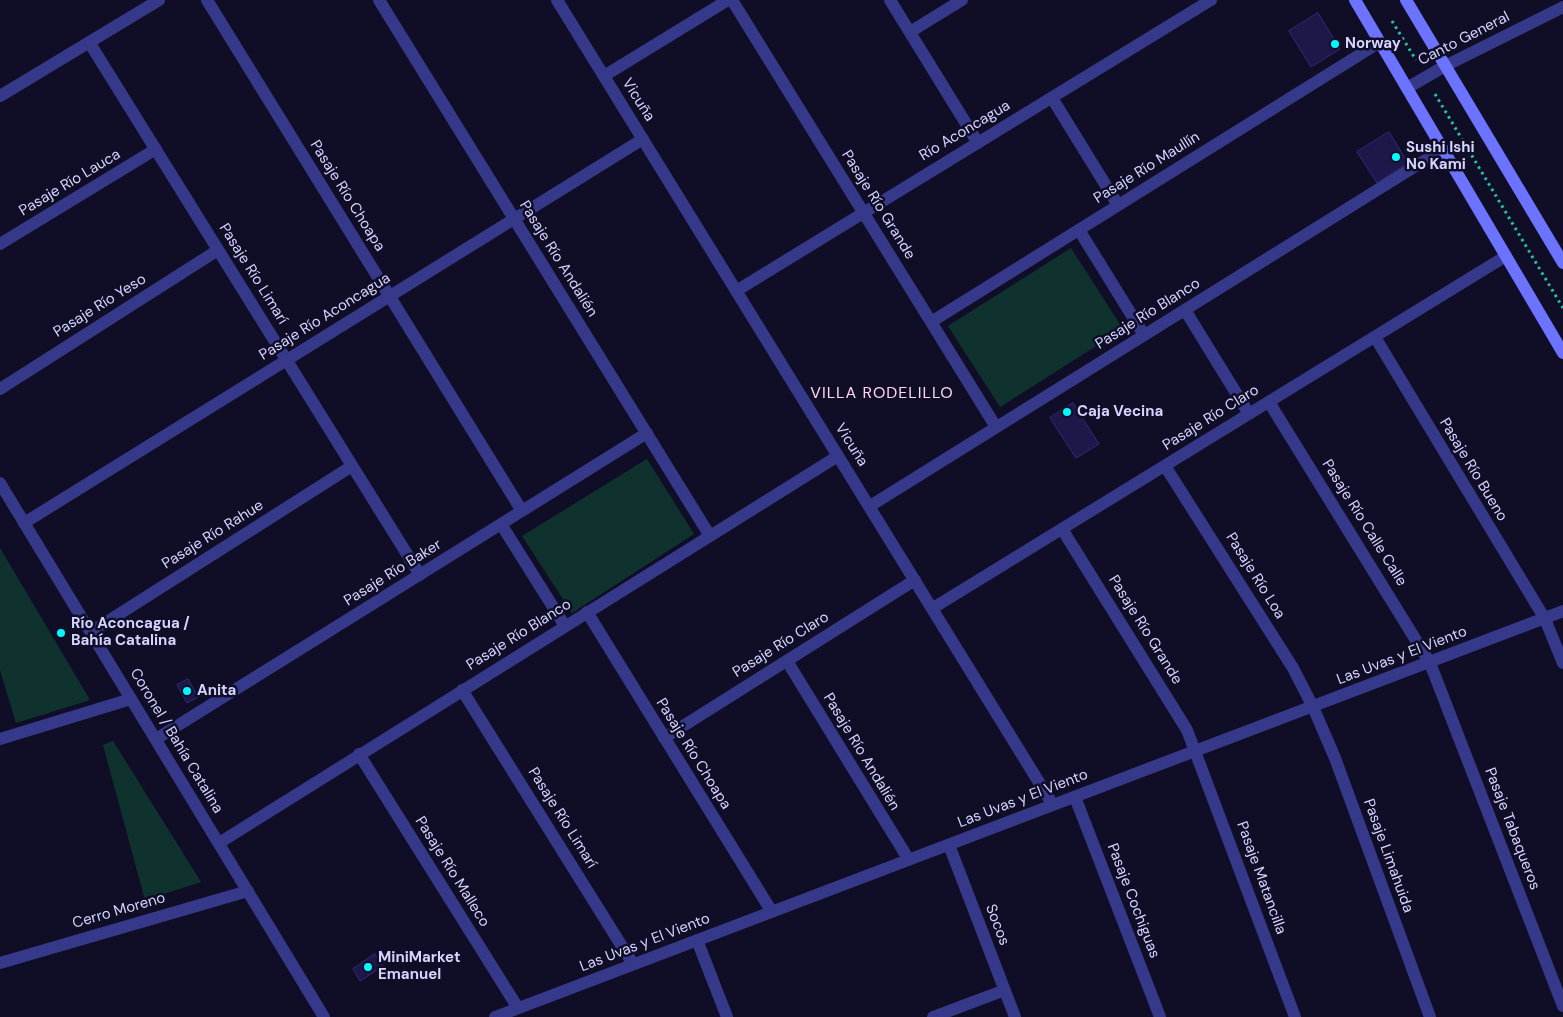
<!DOCTYPE html>
<meta charset="utf-8">
<style>
body{margin:0}
canvas{display:block;background:#100e27}
</style>
<canvas width="1563" height="1017"></canvas>
<script>
const ctx = document.querySelector('canvas').getContext('2d');
ctx.lineJoin = 'round';
function paint(path, color) { ctx.fillStyle = color; ctx.fill(path, 'evenodd'); }
function trace(path, color, width, dash) { ctx.strokeStyle = color; ctx.lineWidth = width; ctx.lineCap = dash ? 'butt' : 'round'; ctx.setLineDash(dash || []); ctx.stroke(path); }
function write(font, color, halo, rows, align = 'center') {
  ctx.font = font + ' "DM Sans",sans-serif'; ctx.lineWidth = 5; ctx.setLineDash([]); ctx.textBaseline = 'middle'; ctx.strokeStyle = halo; ctx.fillStyle = color; for (const [text, x, y, turn = 0] of rows) {
    ctx.save(); ctx.translate(x, y); ctx.rotate((+turn || 0) * Math.PI / 180); ctx.textAlign = isNaN(turn) ? turn : align; if (halo) ctx.strokeText(text, 0, 0); ctx.fillText(text, 0, 0); ctx.restore();
  }
}
paint(new Path2D(`
 M1071,248L1123,329L1000,407L948,326Z
 M647,459L694,534L572,613L522,536Z
 M0,548L90,700L16,723L0,670Z
 M113,741L201,882L145,900L103,745Z`), '#10322e');
const building = new Path2D(`
 M1318,13L1340,49L1311,67L1289,31Z
 M1389,132L1408,163L1377,183L1357,152Z
 M1073,403L1099,444L1076,458L1050,418Z
 M188,679L198,697L187,703L177,685Z
 M375,954L383,966L360,981L353,969Z`);
paint(building, '#1e184a');
trace(building, '#322977', 1);
trace(new Path2D(`
 M1392,21L1416,60
 M1435,94L1563,308`), '#27c0aa', 3, [2.5, 4]);
trace(new Path2D(`
 M207,0L522,511
 M379,0L710,536
 M557,0L1053,805
 M732,0L996,427
 M890,0L978,143
 M910,32L962,0
 M89,42L420,575
 M604,76L728,0
 M0,96L159,0
 M1052,98L1118,205
 M1079,230L1144,335
 M0,244L156,149
 M736,291L1211,0
 M1185,310L1249,414
 M931,322L1380,42
 M1375,337L1545,619L1563,663
 M0,389L218,250
 M1269,402L1430,663L1563,1006
 M1165,466L1293,668L1313,707L1335,758L1430,1017
 M870,506L1443,149
 M24,523L643,139
 M501,524L565,626
 M1062,529L1187,730L1295,1017
 M933,608L1506,256
 M587,612L772,912
 M91,632L352,466
 M787,661L909,860
 M462,690L633,964
 M664,738L915,580
 M0,739L131,699
 M156,739L647,433
 M359,754L518,1008
 M1075,797L1160,1017
 M219,843L838,456
 M949,845L1015,1017
 M697,940L727,1017
 M0,963L248,891
 M495,1017L1563,611
 M933,1017L1005,990`), '#363989', 12);
trace(new Path2D(`
 M1407,88L1445,66L1563,7
 M0,483L324,1017`), '#363989', 12);
trace(new Path2D(`
 M1355,0L1563,353
 M1406,0L1563,263`), '#6b73ff', 12);
for (const [x, y, r, color] of [
 [1335,44,5,"#00faff"],
 [1396,157,5,"#00faff"],
 [1067,412,5,"#00faff"],
 [61,633,5,"#00faff"],
 [187,691,5,"#00faff"],
 [368,967,5,"#00faff"]
]) { const dot = new Path2D(); dot.arc(x, y, r, 0, 2 * Math.PI); ctx.fillStyle = color; ctx.fill(dot); trace(dot, '#100e27', 2); }
write('15px', '#d5d4ff', '#100e27', [
 ["Canto General",1464,39,-27],
 ["Vicuña",638,100,58],
 ["Río Aconcagua",965,131,-31],
 ["Pasaje Río Maullín",1147,168,-32],
 ["Pasaje Río Lauca",70,183,-31],
 ["Pasaje Río Choapa",347,196,58],
 ["Pasaje Río Grande",878,205,58],
 ["Pasaje Río Andalién",558,259,58],
 ["Pasaje Río Limarí",253,274,58],
 ["Pasaje Río Yeso",100,306,-32],
 ["Pasaje Río Blanco",1148,314,-32],
 ["Pasaje Río Aconcagua",325,317,-32],
 ["Pasaje Río Claro",1211,418,-32],
 ["Vicuña",851,445,58],
 ["Pasaje Río Bueno",1473,470,59],
 ["Pasaje Río Calle Calle",1364,523,58],
 ["Pasaje Río Rahue",213,535,-32],
 ["Pasaje Río Baker",393,573,-32],
 ["Pasaje Río Loa",1255,576,58],
 ["Pasaje Río Grande",1145,630,58],
 ["Pasaje Río Blanco",519,635,-32],
 ["Pasaje Río Claro",781,645,-32],
 ["Las Uvas y El Viento",1402,656,-21],
 ["Coronel / Bahía Catalina",176,741,59],
 ["Pasaje Río Andalién",861,752,59],
 ["Pasaje Río Choapa",693,754,58],
 ["Las Uvas y El Viento",1023,799,-21],
 ["Pasaje Río Limarí",562,818,58],
 ["Pasaje Tabaqueros",1512,829,69],
 ["Pasaje Limahuida",1388,856,70],
 ["Pasaje Río Malleco",452,872,58],
 ["Pasaje Matancilla",1261,878,70],
 ["Pasaje Cochiguas",1133,901,69],
 ["Cerro Moreno",119,911,-16],
 ["Socos",997,925,69],
 ["Las Uvas y El Viento",645,943,-21]
]);
write('bold 15px', '#d5d4ff', '#100e27', [
 ["Norway",1345,44],
 ["Sushi Ishi",1406,148],
 ["No Kami",1406,165],
 ["Caja Vecina",1077,412],
 ["Río Aconcagua /",71,624],
 ["Bahía Catalina",71,641],
 ["Anita",197,691],
 ["MiniMarket",378,958],
 ["Emanuel",378,975]
], 'left');
ctx.letterSpacing = '1px';
write('16px', '#ffd6f3', '#100e27', [
 ["VILLA RODELILLO",882,394]
]);
ctx.letterSpacing = '0px';
</script>
